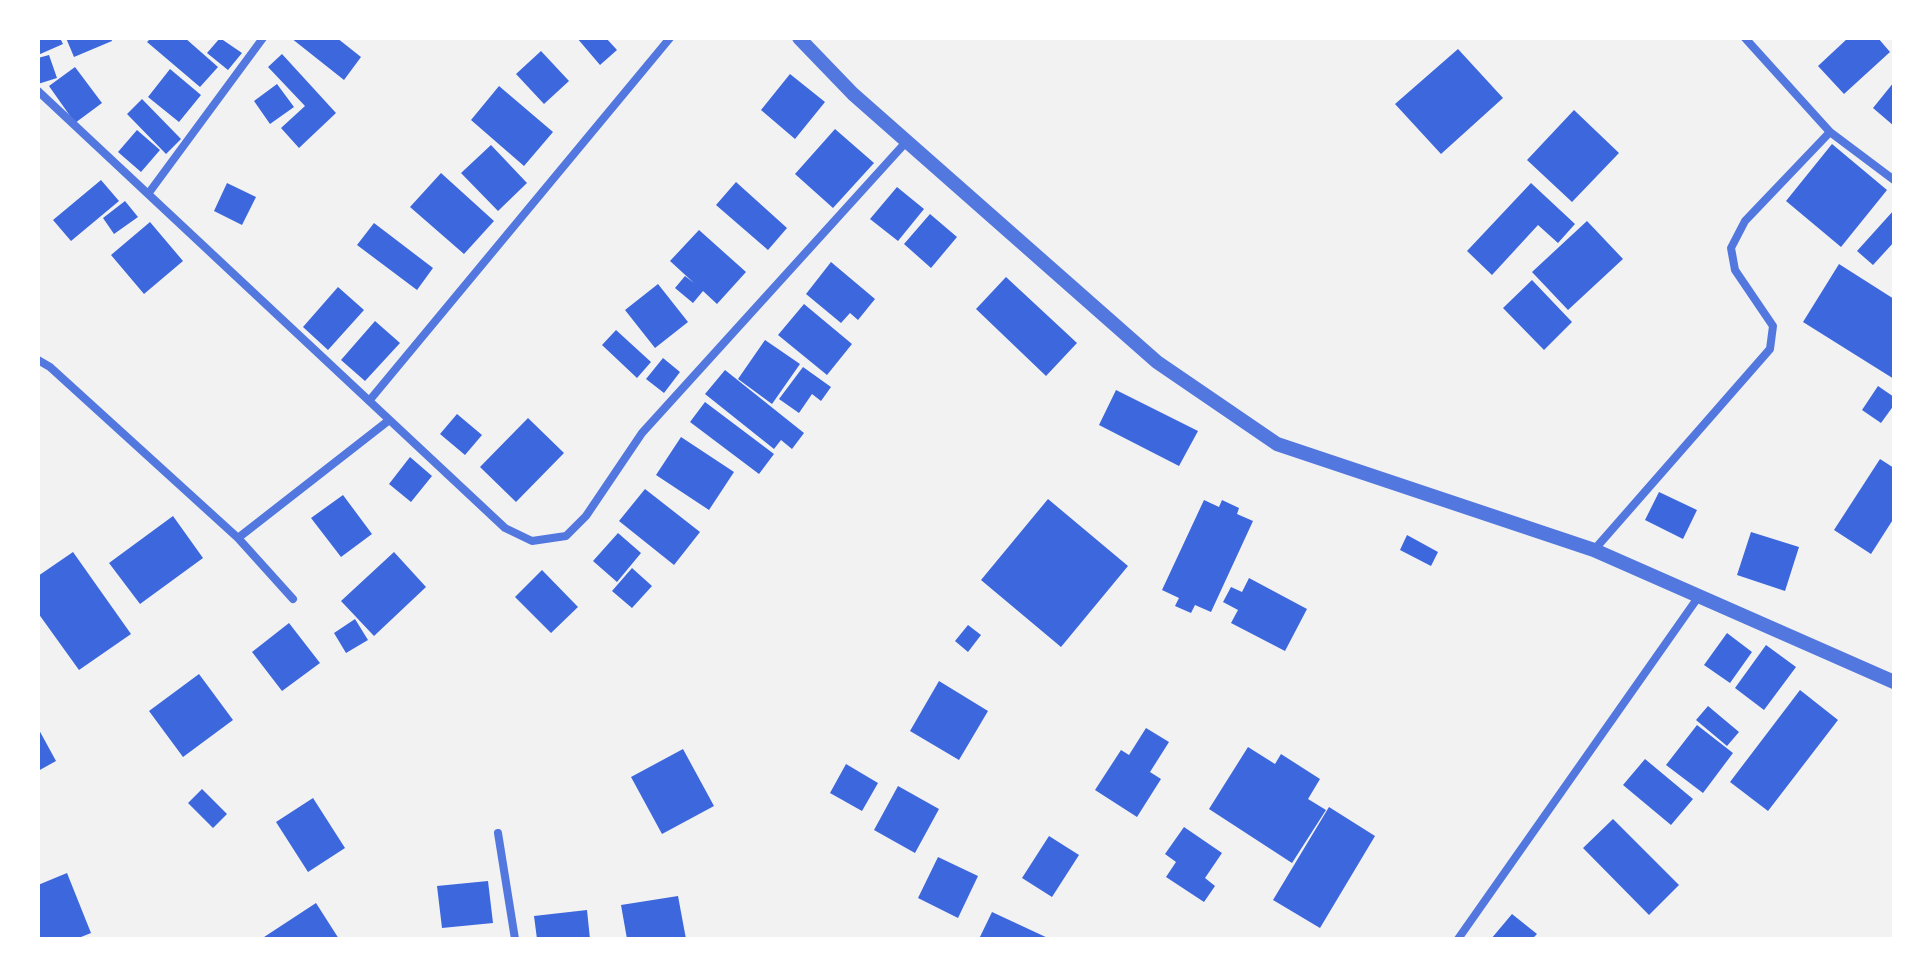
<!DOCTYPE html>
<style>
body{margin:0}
#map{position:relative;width:1932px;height:977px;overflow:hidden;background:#f2f2f2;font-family:Arial,sans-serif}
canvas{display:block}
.frame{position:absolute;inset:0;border:40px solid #fff;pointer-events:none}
</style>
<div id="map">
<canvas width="1932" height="977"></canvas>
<div class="frame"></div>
</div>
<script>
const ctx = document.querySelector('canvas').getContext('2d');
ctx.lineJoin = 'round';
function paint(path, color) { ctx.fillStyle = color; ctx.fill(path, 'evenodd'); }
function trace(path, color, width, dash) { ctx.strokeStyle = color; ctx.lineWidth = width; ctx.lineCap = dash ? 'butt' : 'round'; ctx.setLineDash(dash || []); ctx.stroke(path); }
paint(new Path2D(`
 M38,38H60L63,44L38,55Z
 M66,38H111L112,41L74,57Z
 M151,38H185L218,67L200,87L147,42Z
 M220,38L242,53L228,70L207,53Z
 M291,38H337L361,57L344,80Z
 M577,38H606L617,50L600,65Z
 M1848,38H1878L1890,52L1844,94L1818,66Z
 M1458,49L1503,98L1441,154L1395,104Z
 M541,51L569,81L544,104L516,74Z
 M282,54L336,113L299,148L281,128L305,106L268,67Z
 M49,55L57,78L38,84V58Z
 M75,67L102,103L75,123L49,86Z
 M170,69L201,95L179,122L148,97Z
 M790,74L825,102L795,139L761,110Z
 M1894,82V126L1873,108Z
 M277,84L294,107L270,124L254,101Z
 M499,86L553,132L524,166L471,120Z
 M142,99L181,139L166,154L127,114Z
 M1574,110L1619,153L1572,202L1527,160Z
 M835,129L874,163L833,208L795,174Z
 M137,130L160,150L141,172L118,152Z
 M1832,144L1887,190L1841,247L1786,201Z
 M491,145L527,183L498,211L461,173Z
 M441,173L494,221L464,254L410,207Z
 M101,180L119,201L71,241L53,220Z
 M736,182L787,228L768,250L716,205Z
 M227,183L256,197L242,225L214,211Z
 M1531,183L1575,224L1558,243L1538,225L1492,275L1467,251Z
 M897,187L924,209L898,241L870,219Z
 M125,201L138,217L114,234L103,218Z
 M1894,210V242L1873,265L1857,251Z
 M930,214L957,237L931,268L904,244Z
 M1587,221L1623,259L1568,310L1532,272Z
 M150,222L183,261L144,294L111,255Z
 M374,223L433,268L417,290L357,245Z
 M699,230L746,272L717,304L703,291L693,303L675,288L685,276L694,283L670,261Z
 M831,262L875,299L858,320L850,313L841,323L806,294Z
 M1839,264L1894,299V379L1803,322Z
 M1006,277L1077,343L1046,376L976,309Z
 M1532,280L1572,322L1544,350L1503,308Z
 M658,284L688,322L655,348L625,310Z
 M338,287L364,310L328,350L303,327Z
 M804,304L852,344L827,375L778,335Z
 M375,321L400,343L365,381L341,360Z
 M616,330L651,362L637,378L602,345Z
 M765,340L800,364L772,404L738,379Z
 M663,358L680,372L664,393L646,379Z
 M803,367L831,387L821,401L812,394L799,413L779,399Z
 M725,370L804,433L792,449L781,440L774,449L705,394Z
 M1878,386L1894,397V405L1881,423L1862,410Z
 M1116,390L1198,431L1179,466L1099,425Z
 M705,402L774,454L759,474L690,422Z
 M457,414L482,435L465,455L440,434Z
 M528,418L564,453L516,502L480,467Z
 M681,437L734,472L709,510L656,475Z
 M410,457L432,476L411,502L389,484Z
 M1880,459L1894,468V518L1871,554L1834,530Z
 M645,489L700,532L674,565L619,521Z
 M1659,492L1697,510L1683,539L1645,520Z
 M343,495L372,534L341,557L311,518Z
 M1048,499L1128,566L1061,647L981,580Z
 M1204,500L1219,507L1222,500L1239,508L1237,514L1253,521L1211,612L1195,605L1191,613L1175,606L1179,598L1162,590Z
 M173,516L203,558L140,604L109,563Z
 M1751,532L1799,547L1785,591L1737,575Z
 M618,533L641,553L617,582L593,561Z
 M1407,535L1438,552L1431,566L1400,550Z
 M73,552L131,634L79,670L38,613V576Z
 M394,552L426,587L374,636L341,601Z
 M632,568L652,586L632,608L612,591Z
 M542,570L578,607L551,633L515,597Z
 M1249,578L1307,609L1285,651L1231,623L1238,610L1223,602L1231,587L1242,592Z
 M355,619L368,640L346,653L334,633Z
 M289,623L320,663L282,691L252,652Z
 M968,625L981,635L968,652L955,641Z
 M1727,633L1752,652L1730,683L1704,665Z
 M1766,645L1796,667L1764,710L1735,688Z
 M199,674L233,720L183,757L149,711Z
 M939,681L988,711L959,760L910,731Z
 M1800,690L1838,720L1768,811L1730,782Z
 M1708,706L1739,732L1727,746L1696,720Z
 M1697,725L1733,753L1703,793L1666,765Z
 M38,728L56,761L38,771Z
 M1146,728L1169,742L1150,772L1161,779L1137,817L1095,790L1121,750L1129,755Z
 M1248,747L1275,764L1281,754L1320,779L1308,799L1326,810L1292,863L1209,809Z
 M683,749L714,806L662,834L631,777Z
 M1645,759L1693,799L1671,825L1623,785Z
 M846,764L878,783L862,811L830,793Z
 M898,786L939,809L915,853L874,830Z
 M202,789L227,814L213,828L188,803Z
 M313,798L345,848L308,872L276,822Z
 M1329,807L1375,836L1320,928L1273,900Z
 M1613,819L1679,885L1649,915L1583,848Z
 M1184,827L1222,853L1205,878L1215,886L1204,902L1166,877L1176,862L1165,854Z
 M1049,836L1079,855L1052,897L1022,878Z
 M938,857L978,876L958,918L918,898Z
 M67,873L91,933L76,939H38V885Z
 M488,881L493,923L442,928L437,886Z
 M678,896L686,939H627L621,905Z
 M316,903L339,939H261Z
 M587,910L590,939H537L534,916Z
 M992,912L1050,939H979Z
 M1512,914L1537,934L1532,939H1491Z`), '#3d67dc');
trace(new Path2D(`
 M1745,38L1830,132L1894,180
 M38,91L505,528L532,541L566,536L586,516L642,433L907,141
 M148,194L263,38
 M38,360L50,367L238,538L293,599
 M369,401L670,38
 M238,538L388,421
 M1594,550L1770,349L1773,326L1735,270L1731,248L1745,221L1830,132
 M498,833L515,939
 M1458,939L1699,596`), '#5277de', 8);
trace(new Path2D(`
 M799,38L853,94L1157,362L1277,444L1594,550L1894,682`), '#5277de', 14);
</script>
